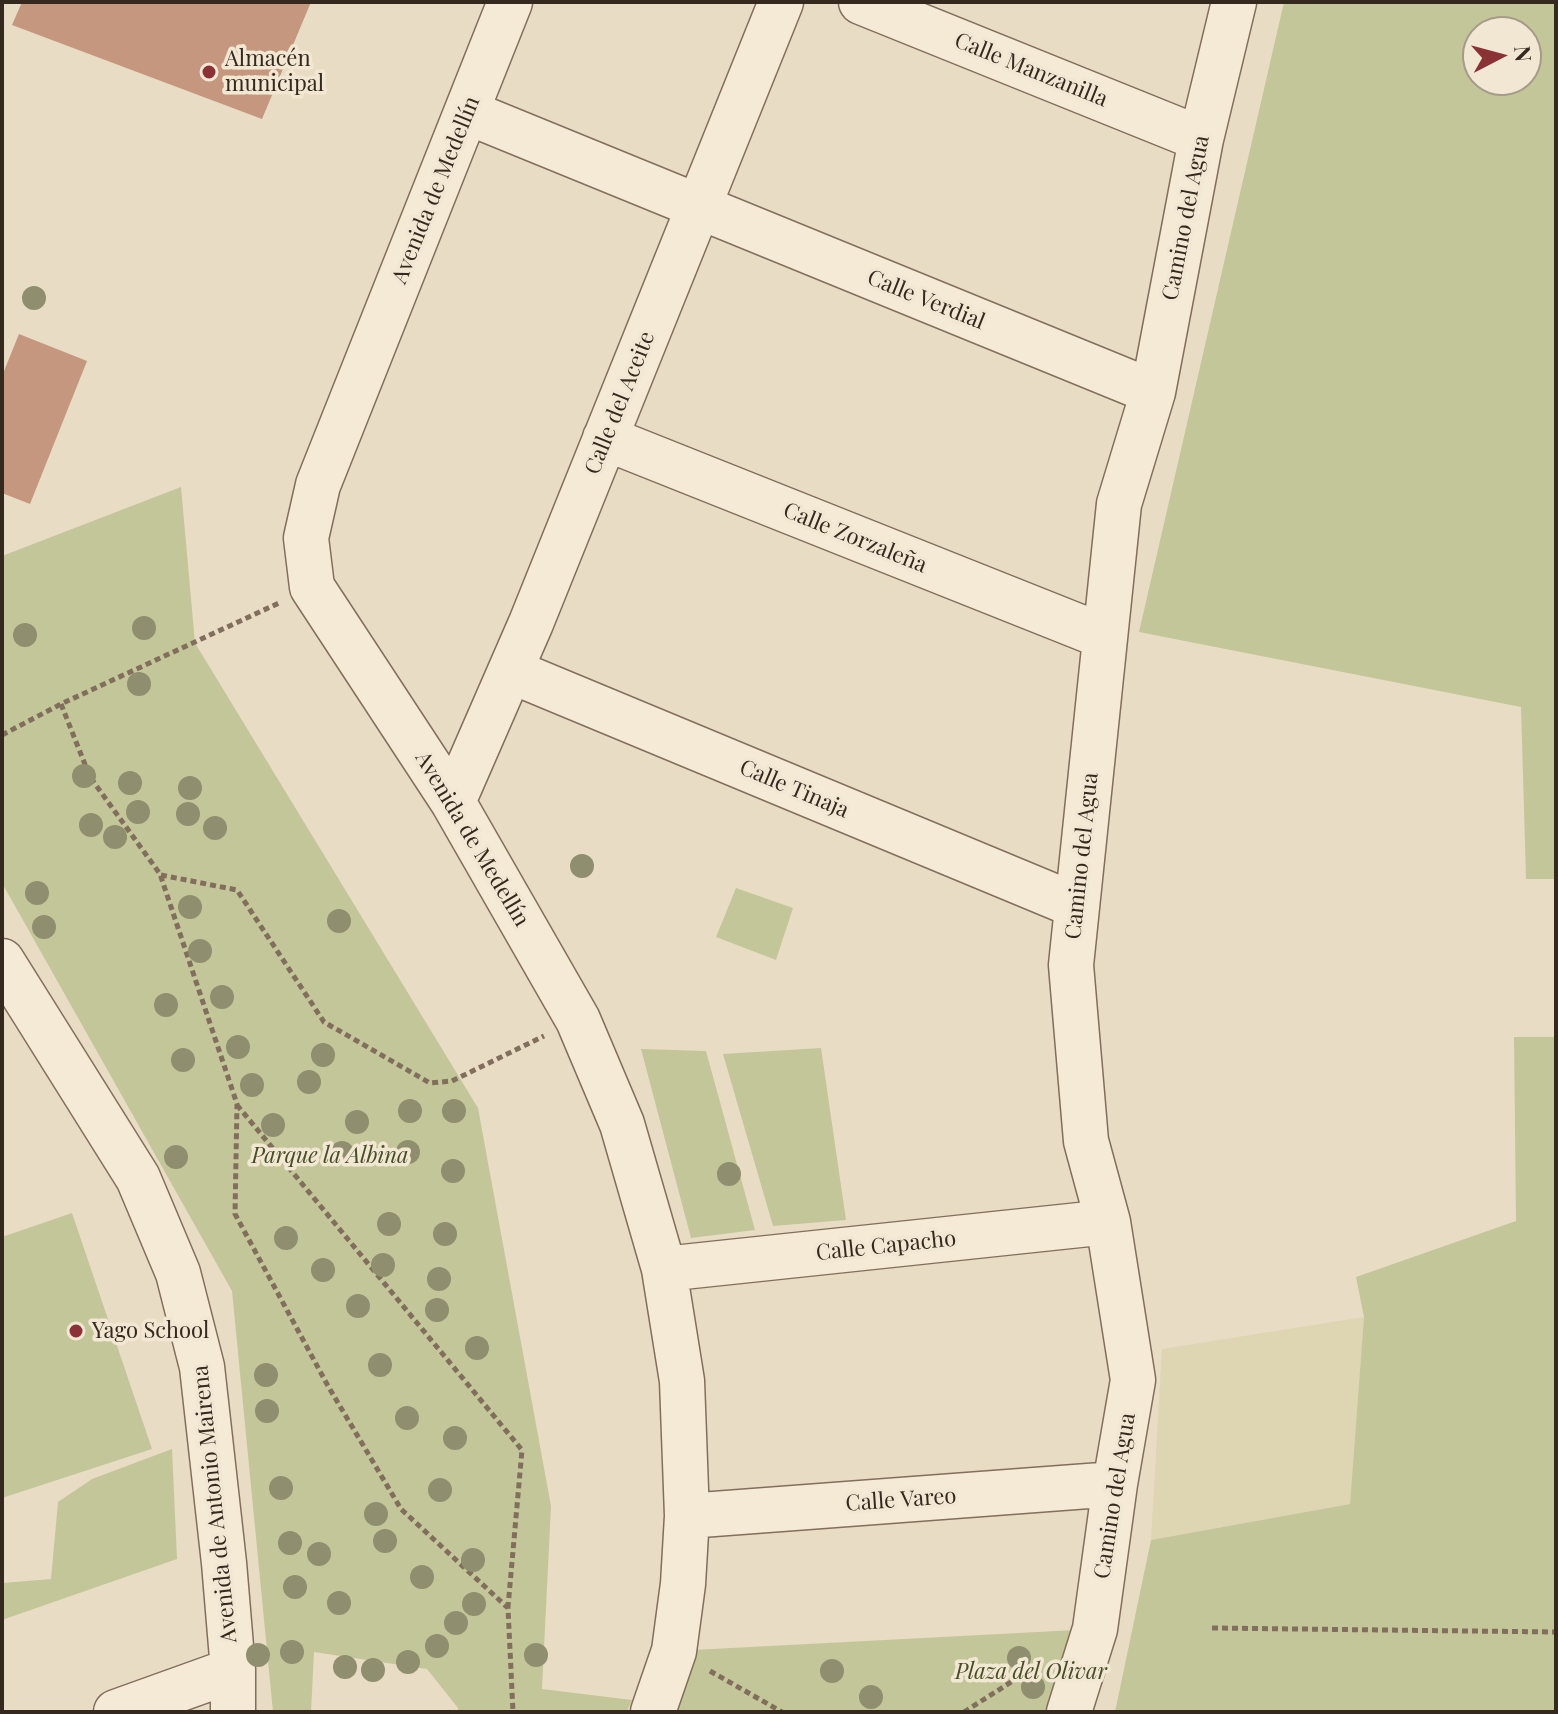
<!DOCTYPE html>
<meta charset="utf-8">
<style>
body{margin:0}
#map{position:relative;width:1558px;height:1714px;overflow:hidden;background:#e9dcc4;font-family:"Playfair Display",serif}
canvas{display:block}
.frame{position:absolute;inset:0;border:4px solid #34281f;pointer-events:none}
.north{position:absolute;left:1462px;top:16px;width:80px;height:80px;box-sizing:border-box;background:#f2e7d3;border:2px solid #a69b8b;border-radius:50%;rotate:84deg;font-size:22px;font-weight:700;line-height:32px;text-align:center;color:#34281f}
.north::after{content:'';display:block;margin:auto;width:28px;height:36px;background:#8b3237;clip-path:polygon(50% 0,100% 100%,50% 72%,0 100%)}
</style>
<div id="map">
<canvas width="1558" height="1714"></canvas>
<div class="frame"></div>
<div class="north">N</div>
</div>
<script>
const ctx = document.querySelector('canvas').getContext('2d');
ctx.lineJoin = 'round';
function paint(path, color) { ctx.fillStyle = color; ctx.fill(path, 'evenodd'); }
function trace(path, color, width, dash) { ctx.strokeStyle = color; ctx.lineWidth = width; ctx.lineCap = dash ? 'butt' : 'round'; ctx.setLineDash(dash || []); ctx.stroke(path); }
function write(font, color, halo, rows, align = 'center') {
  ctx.font = font + ' "Playfair Display",serif'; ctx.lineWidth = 7; ctx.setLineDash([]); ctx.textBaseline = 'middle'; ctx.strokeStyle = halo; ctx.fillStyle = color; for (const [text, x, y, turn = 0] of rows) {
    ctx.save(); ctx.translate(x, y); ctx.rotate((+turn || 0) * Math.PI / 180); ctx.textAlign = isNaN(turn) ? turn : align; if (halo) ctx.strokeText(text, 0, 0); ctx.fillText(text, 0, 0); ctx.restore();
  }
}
paint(new Path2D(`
 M1364,1317L1350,1504L1151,1540L1162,1349Z`), '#ded5b2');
paint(new Path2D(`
 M1284,2H1556V879H1526L1521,707L1139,632ZM1478,32H1526V80H1478Z
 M181,487L195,643L478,1108L551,1506L542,1689L632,1700L627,1712H458V1708L427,1669L314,1652L311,1712H273L232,1291L2,883V556Z
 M736,888L793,908L776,960L716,937Z
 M1514,1037H1556V1712H1115L1151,1540L1350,1504L1364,1317L1356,1277L1516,1221Z
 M821,1048L846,1220L773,1226L723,1054Z
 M641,1049L706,1051L755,1230L691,1238Z
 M72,1213L152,1449L2,1498V1237Z
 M172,1449L177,1559L2,1620V1583L51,1579L58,1502L92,1479Z
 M1095,1629L1069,1712H653L674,1651Z`), '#c3c699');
paint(new Path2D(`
 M22,2H311L262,119L12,25Z
 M19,334L87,361L30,504L2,493V376Z`), '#c4977e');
const minor = new Path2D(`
 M510,2L318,485L306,538L312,587L453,802L578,1020L622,1124L664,1269L682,1381L687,1516L683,1584L674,1651L653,1712
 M861,2L1201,139
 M467,112L1153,392
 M605,438L1105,637
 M511,671L1077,906
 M453,802L531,623L781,2
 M2,961L138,1178L178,1273L202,1367L224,1563L233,1670V1712
 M664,1269L1108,1222
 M687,1516L1115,1484
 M116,1712L233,1670
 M1069,1712L1095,1629L1115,1484L1133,1380L1108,1222L1086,1141L1071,965L1119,504L1153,392L1201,139L1234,2`);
trace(minor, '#826e5c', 47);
trace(new Path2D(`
 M61,704L90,777L160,874L237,1104L235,1214L328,1386L401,1509L508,1608L513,1712
 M2,735L61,704L279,603
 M161,875L237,890L324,1022L430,1083L452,1081L544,1036
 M237,1105L522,1450L508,1607
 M1212,1628L1556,1632
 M710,1671L782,1712
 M964,1712L1041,1663`), '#826e5c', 5, [6, 4]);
trace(minor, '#f5ead6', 44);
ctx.fillStyle = '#8f8e6e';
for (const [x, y] of [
 [34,298],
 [144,628],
 [25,635],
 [139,684],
 [84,776],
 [130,783],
 [190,788],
 [138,812],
 [188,814],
 [91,825],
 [215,828],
 [115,837],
 [582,866],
 [37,893],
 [190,907],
 [339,921],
 [44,927],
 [200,951],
 [222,997],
 [166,1005],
 [238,1047],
 [323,1055],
 [183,1060],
 [309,1082],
 [252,1085],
 [410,1111],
 [454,1111],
 [357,1122],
 [273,1125],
 [408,1152],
 [342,1153],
 [176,1157],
 [453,1171],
 [729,1174],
 [389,1224],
 [445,1234],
 [286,1238],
 [383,1265],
 [323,1270],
 [439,1279],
 [358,1306],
 [437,1310],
 [477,1348],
 [380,1365],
 [266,1375],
 [267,1411],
 [407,1418],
 [455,1438],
 [281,1488],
 [440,1490],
 [376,1514],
 [385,1541],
 [290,1543],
 [319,1554],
 [473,1560],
 [422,1577],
 [295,1587],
 [339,1603],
 [474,1604],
 [456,1623],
 [437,1646],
 [292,1652],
 [258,1655],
 [536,1655],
 [1019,1658],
 [408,1662],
 [345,1667],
 [373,1670],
 [832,1671],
 [1033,1687],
 [871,1697]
]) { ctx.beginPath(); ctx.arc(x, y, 12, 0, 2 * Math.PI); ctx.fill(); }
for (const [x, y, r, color] of [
 [209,72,8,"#8b3237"],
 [76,1331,8,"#8b3237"]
]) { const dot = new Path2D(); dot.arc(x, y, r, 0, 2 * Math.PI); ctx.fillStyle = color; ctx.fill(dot); trace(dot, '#f2e7d3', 3); }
write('22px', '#34281f', '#f2e7d3', [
 ["Almacén",225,59],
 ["municipal",225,84],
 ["Yago School",92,1331]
], 'left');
write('22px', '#34281f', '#f2e7d3', [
 ["Calle Manzanilla",1031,70,22],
 ["Avenida de Medellín",436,190,-68],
 ["Camino del Agua",1186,218,-79],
 ["Calle Verdial",926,300,22],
 ["Calle del Aceite",620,403,-68],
 ["Calle Zorzaleña",855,538,22],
 ["Calle Tinaja",794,789,23],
 ["Avenida de Medellín",472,839,59],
 ["Camino del Agua",1082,856,-84],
 ["Calle Capacho",886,1246,-6],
 ["Camino del Agua",1115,1496,-81],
 ["Calle Vareo",901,1500,-4],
 ["Avenida de Antonio Mairena",215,1504,-96]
]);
write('italic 22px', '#464e27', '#f2e7d3', [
 ["Parque la Albina",330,1156],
 ["Plaza del Olivar",1031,1672]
]);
</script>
